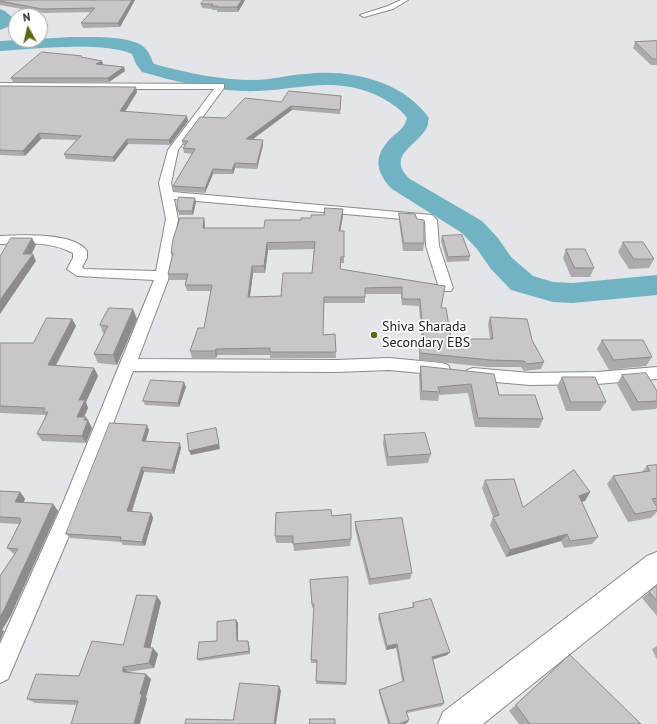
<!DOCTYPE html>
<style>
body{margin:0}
#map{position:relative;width:657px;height:724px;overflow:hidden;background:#e3e5e8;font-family:"PT Sans",sans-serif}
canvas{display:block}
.north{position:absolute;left:8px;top:8px;width:40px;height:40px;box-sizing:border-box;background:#fff;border:1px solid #a7a7a8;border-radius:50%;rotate:352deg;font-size:11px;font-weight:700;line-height:16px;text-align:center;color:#232325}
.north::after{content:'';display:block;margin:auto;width:14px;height:18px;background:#5a6913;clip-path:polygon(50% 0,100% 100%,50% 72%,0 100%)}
</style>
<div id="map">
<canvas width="657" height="724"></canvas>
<div class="north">N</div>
</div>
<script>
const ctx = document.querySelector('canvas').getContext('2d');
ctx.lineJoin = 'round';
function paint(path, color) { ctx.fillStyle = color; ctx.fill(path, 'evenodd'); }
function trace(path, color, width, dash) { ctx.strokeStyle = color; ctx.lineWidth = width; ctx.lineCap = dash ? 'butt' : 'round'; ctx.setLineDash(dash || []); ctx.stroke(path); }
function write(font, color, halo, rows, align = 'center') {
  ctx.font = font + ' "PT Sans",sans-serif'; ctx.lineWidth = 3.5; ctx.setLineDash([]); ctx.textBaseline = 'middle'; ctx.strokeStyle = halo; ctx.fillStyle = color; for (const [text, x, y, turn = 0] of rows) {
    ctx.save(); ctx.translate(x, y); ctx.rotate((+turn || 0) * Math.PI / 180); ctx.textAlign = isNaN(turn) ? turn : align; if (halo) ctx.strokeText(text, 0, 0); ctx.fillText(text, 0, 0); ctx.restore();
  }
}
paint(new Path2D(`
 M0,9L5,11L13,18L10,26L0,30Z
 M72,37C89,37 134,35 145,48C150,53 151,59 154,64C187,73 220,80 254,80C271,80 288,75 305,74C349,69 402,80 429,118C428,121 428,125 427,127C418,146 385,155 410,179L482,221L498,238L511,257L533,276L553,282L573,283L657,275V295L573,303L553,302L511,290L491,269L477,249L462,233L392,189C375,171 373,156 392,137C399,131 405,127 407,118C399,107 388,101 376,95C329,74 291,93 243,91C209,90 174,81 142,72L136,64L132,54C103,41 33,49 0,51V41Z`), '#72b3c3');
const street = new Path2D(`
 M401,0H408L393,9L364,17L360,15L388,6Z
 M0,83L224,84V88L178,150L171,183L173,192L432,215L437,220L439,246L453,288L451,291H441L439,288L426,246L425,221L174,199L178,219L168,280L138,359L337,360L389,358L442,363L448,365L450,369L448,373L442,375L389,370L337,372L133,371L83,503L8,679L0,683V644L63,503L154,280L77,276L67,269L73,258V253C50,241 26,243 0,244V236C20,235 74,232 87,251V258L82,267L84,269L156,271L166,219L159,183L168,150L214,89H0Z
 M657,367V379L597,384L530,385L473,380L467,378L465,374L467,370L473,368L530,373L597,372Z`);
const secondary = new Path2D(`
 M657,552V584L483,724H438L443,712L647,556Z`);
trace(street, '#898b8e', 2);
trace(secondary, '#898b8e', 2);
paint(street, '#fff');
paint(secondary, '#fff');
paint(new Path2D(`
 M0,0H135L120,27L83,28L81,23L92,12L43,13L0,5Z
 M245,0L238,12H217V10H213L212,9L202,8L201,4Z
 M657,41V65H651L633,48L635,42Z
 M83,58L103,64L102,65L124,67L125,71L109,82H13L11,78Z
 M0,86L137,92L125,112L188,121L170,145L128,144L114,162L66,159L64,154L76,140L41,139L25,156L0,155Z
 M341,96L340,114L292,110L252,140L263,145L257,169L235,168L233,174H213L205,193L174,191L173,186L192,154L184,153L183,148L185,145H183L182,141L226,118L281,102Z
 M196,202L193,215H179L177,205Z
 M343,209V216L340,231H344V263H341L340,269L445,286L441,308L451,339H490L488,324L490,317L532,340L544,362L541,369L524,371L521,367H488L419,360V351L420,344H422L419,306L402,305L401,294H365V303H324L323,335L335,334L336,358H270V355H217L216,358H192L190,351L204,328L211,291H187L185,285L186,280H169L168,274L172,257L171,253L204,218L205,225V228H264L311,218ZM314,249L312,273L281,296L250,297L253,273H265L268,250Z
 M399,213L424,243L423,251H403L399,220Z
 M442,236L470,256L469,261L447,262L441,241Z
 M623,242L654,259L649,268L629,269L618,252Z
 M566,249L594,268L590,277H571L563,258Z
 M72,319L76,326L56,366L94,368L98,376L86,402L88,408L84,417L88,420L92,428L86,443L42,441L37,434L46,416L45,415L0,413V343H33Z
 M137,319L117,365L98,363L94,354L104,335L100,325Z
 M602,340L652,357L646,366L609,370L597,349Z
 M421,366L499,395L543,419L539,428L475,427L468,393L439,395L438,401L420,400L419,375Z
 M622,375L657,391V408L656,409L632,411L617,384Z
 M562,377L606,402L600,411H566L557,386Z
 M186,387L179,407L145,405L143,401Z
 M149,430L146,441L181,448L174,474L144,472L132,512L151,513L153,518L145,546L123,545L121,542L70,538L66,534Z
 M384,435L431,454L428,463L387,466L383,444Z
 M657,465V506H656L657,507V512L651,518L628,522L607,484L613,476L642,472L647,466Z
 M485,480L523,507L590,492L585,501L581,502L598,537L592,544L564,548L561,541L506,557L490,525L493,517L482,488Z
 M0,491L20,492L25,499L24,502L53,504L58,511L11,615L2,630L4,631L0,641L15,554H14L7,548L19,524L0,523Z
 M332,516L351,539L350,546L294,551L293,543H276L275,536Z
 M355,522L412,573L410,579L369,585L355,529Z
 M348,577L346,685L316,684L317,663H311V660L314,607L312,608L310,580Z
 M657,586V616L642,598Z
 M161,602L150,648L158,654L154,668L128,672L151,679L146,697L147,699L77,705L35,703L27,699L79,676L123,645Z
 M413,603L450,652L447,655L432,660L444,703L442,706L407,713V723L404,724H388L379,693V690L402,682V680L396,648L386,650L378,618L379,614L412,608Z
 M236,620L238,623V641L249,644L250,654L199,661L197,659L217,641Z
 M657,646V660L652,649Z
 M562,662L641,724H519L509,711Z`), '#adaaad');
paint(new Path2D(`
 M132,0H135L120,27L118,23Z
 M242,0H245L238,12L237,7Z
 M102,61L103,64L97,68L96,64Z
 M124,67L125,71L109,82L108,78Z
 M136,87L137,92L122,116L120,111Z
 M291,106L292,110L246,144V139Z
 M187,116L188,121L170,145L169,140Z
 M39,133L41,139L25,156L23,151Z
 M127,139L128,144L114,162L113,157Z
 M263,140V145L257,169V164Z
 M235,163V168L233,174L232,170Z
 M213,169V174L205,193V188Z
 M195,198L196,202L193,215L192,211Z
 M343,209V216L339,238V231Z
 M204,218L205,225L204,234L203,228Z
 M32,238L36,245L28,261L33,254L36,261L0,314V300Z
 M267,243L268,250L265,273L264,266Z
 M252,266L253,273L249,303L248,297Z
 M133,309L137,319L117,365L113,355Z
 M72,319L76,326L52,372L48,365Z
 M216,349L217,355L216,358L215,351Z
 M94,368L98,376L86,402L88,408L81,424L77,417L79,400Z
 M184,382L186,387L179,407L178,403Z
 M86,417L92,428L86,443L82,436L84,420Z
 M147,425L149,430L144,446L142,441Z
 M216,428L220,449L191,455L189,451Z
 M180,443L181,448L174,474L172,470Z
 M142,467L144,472L130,516L127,511Z
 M20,492L25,499L21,509L15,502Z
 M590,492L585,501L573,504L579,496Z
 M53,504L58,511L11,615L2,630L4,631L0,641V617Z
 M151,513L153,518L145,546L142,542Z
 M567,534L561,541L506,557L510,550Z
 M157,596L161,602L149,653L144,647Z
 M236,620L238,623V644L237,641Z
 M248,641L249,644L250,654L249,651Z
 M397,644L396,648L386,650L387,646Z
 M153,648L158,654L154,668L149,663Z
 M450,652L447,655L430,660L432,657Z
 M123,667L128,672V677L123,672Z
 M146,674L151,679L146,697L147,699L140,724H134L140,694Z
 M279,686L281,691L276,724H274Z
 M409,720L407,723L404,724H399Z`), '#8d8b8d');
const building = new Path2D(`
 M0,0H132L118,23H81L95,8L42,9L0,1Z
 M204,0H242L237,7H217V6H212L213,4H201Z
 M657,41V59H653L635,42Z
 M42,52L82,56L81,57L102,61L96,64L124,67L108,78H11Z
 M0,86L136,87L120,111L187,116L169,140L127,139L113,157L64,154L81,136L39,133L23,151L0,150Z
 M289,91L341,96L340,110L291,106L246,139L263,140L257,164L235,163L232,170L213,169L205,188L173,186L195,149L183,148L188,141H182L200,117L226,118L245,98L281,102Z
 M179,197L195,198L192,211H178L177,205Z
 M325,208L343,209L339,231H344V257H341L340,269L445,286L441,308H446L451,339H493L490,317L527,319L532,340L544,362L527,364L524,361L490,360L420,353V344L424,345L420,299H402V287L365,288V297H324L323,335L335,334L336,352H270V348L216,349L215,351H190L198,328H204L212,285H185L188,274H168L173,253H171L173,239L180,218H204L203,228H264L265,220H301V218H311V215H324ZM315,242L312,273H283L281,296L248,297L252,266H264L267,243Z
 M399,213L415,214L417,219L424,220V243H404Z
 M462,235L470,256L448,257L442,236Z
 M11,238H32L23,254H33L0,300V257Z
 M623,242H643L654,259H634Z
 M566,249H585L594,268H575Z
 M109,308L133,309L113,355L94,354L108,326L100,325Z
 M47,318L72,319L48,365L94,368L79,400H85L77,417H86L84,420H88L82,436L37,434L48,412H43L45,408L0,406V343H33Z
 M602,340H643L652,357L614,360Z
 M421,366L494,374L499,395H535L543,419L478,418L471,384L438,387L440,392L422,391Z
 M646,373L657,391V401L638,402L622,375Z
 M562,377H595L606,402H571Z
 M151,380L184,382L178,403L143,401Z
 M110,423L147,425L142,441L180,443L172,470L142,467L127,511L151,513L142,542L120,540L121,537L66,534Z
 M216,428L219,444L189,451L187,434Z
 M425,433L431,454L388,457L384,435Z
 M657,465V498L652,499L657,507V510L635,514L613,476L650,471L647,466Z
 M574,470L590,492L579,496L598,537L570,541L567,534L510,550L493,517L499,515L485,480L514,479L523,507Z
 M0,491L20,492L15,502L53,504L4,610L0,617V576L18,549L7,548L21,521L20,518L0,517Z
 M331,510L332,516L351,514V539L293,544V536H275L276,513Z
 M402,518L412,573L370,579L355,522Z
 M348,577L346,683L316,681L317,660H311L314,604H312L310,580Z
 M657,586V601L649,592Z
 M137,595L157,596L144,647L153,648L149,663L123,667V672L146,674L140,694H142L134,724H71L78,701L27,699L36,674L79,676L92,641L123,645Z
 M431,599L450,652L432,657L444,703L406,711L409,720L399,724H390L379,690L404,681L403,677L397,644L387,646L379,614L414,607L413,603Z
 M236,620L237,641H248L249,651L197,659L199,642L217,641V622Z
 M570,655L641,724H530L516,705Z
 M240,683L279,686L274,724H185L186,719L233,720Z
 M310,719H335V724H310Z`);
paint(building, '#c9c6c9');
trace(building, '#8d8b8d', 1);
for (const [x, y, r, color] of [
 [374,335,4,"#5a6913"]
]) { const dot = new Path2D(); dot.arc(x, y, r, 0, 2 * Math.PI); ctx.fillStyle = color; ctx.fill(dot); trace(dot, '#fff', 1.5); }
write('14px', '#232325', '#fff', [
 ["Shiva Sharada",382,327],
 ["Secondary EBS",382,343]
], 'left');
</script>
